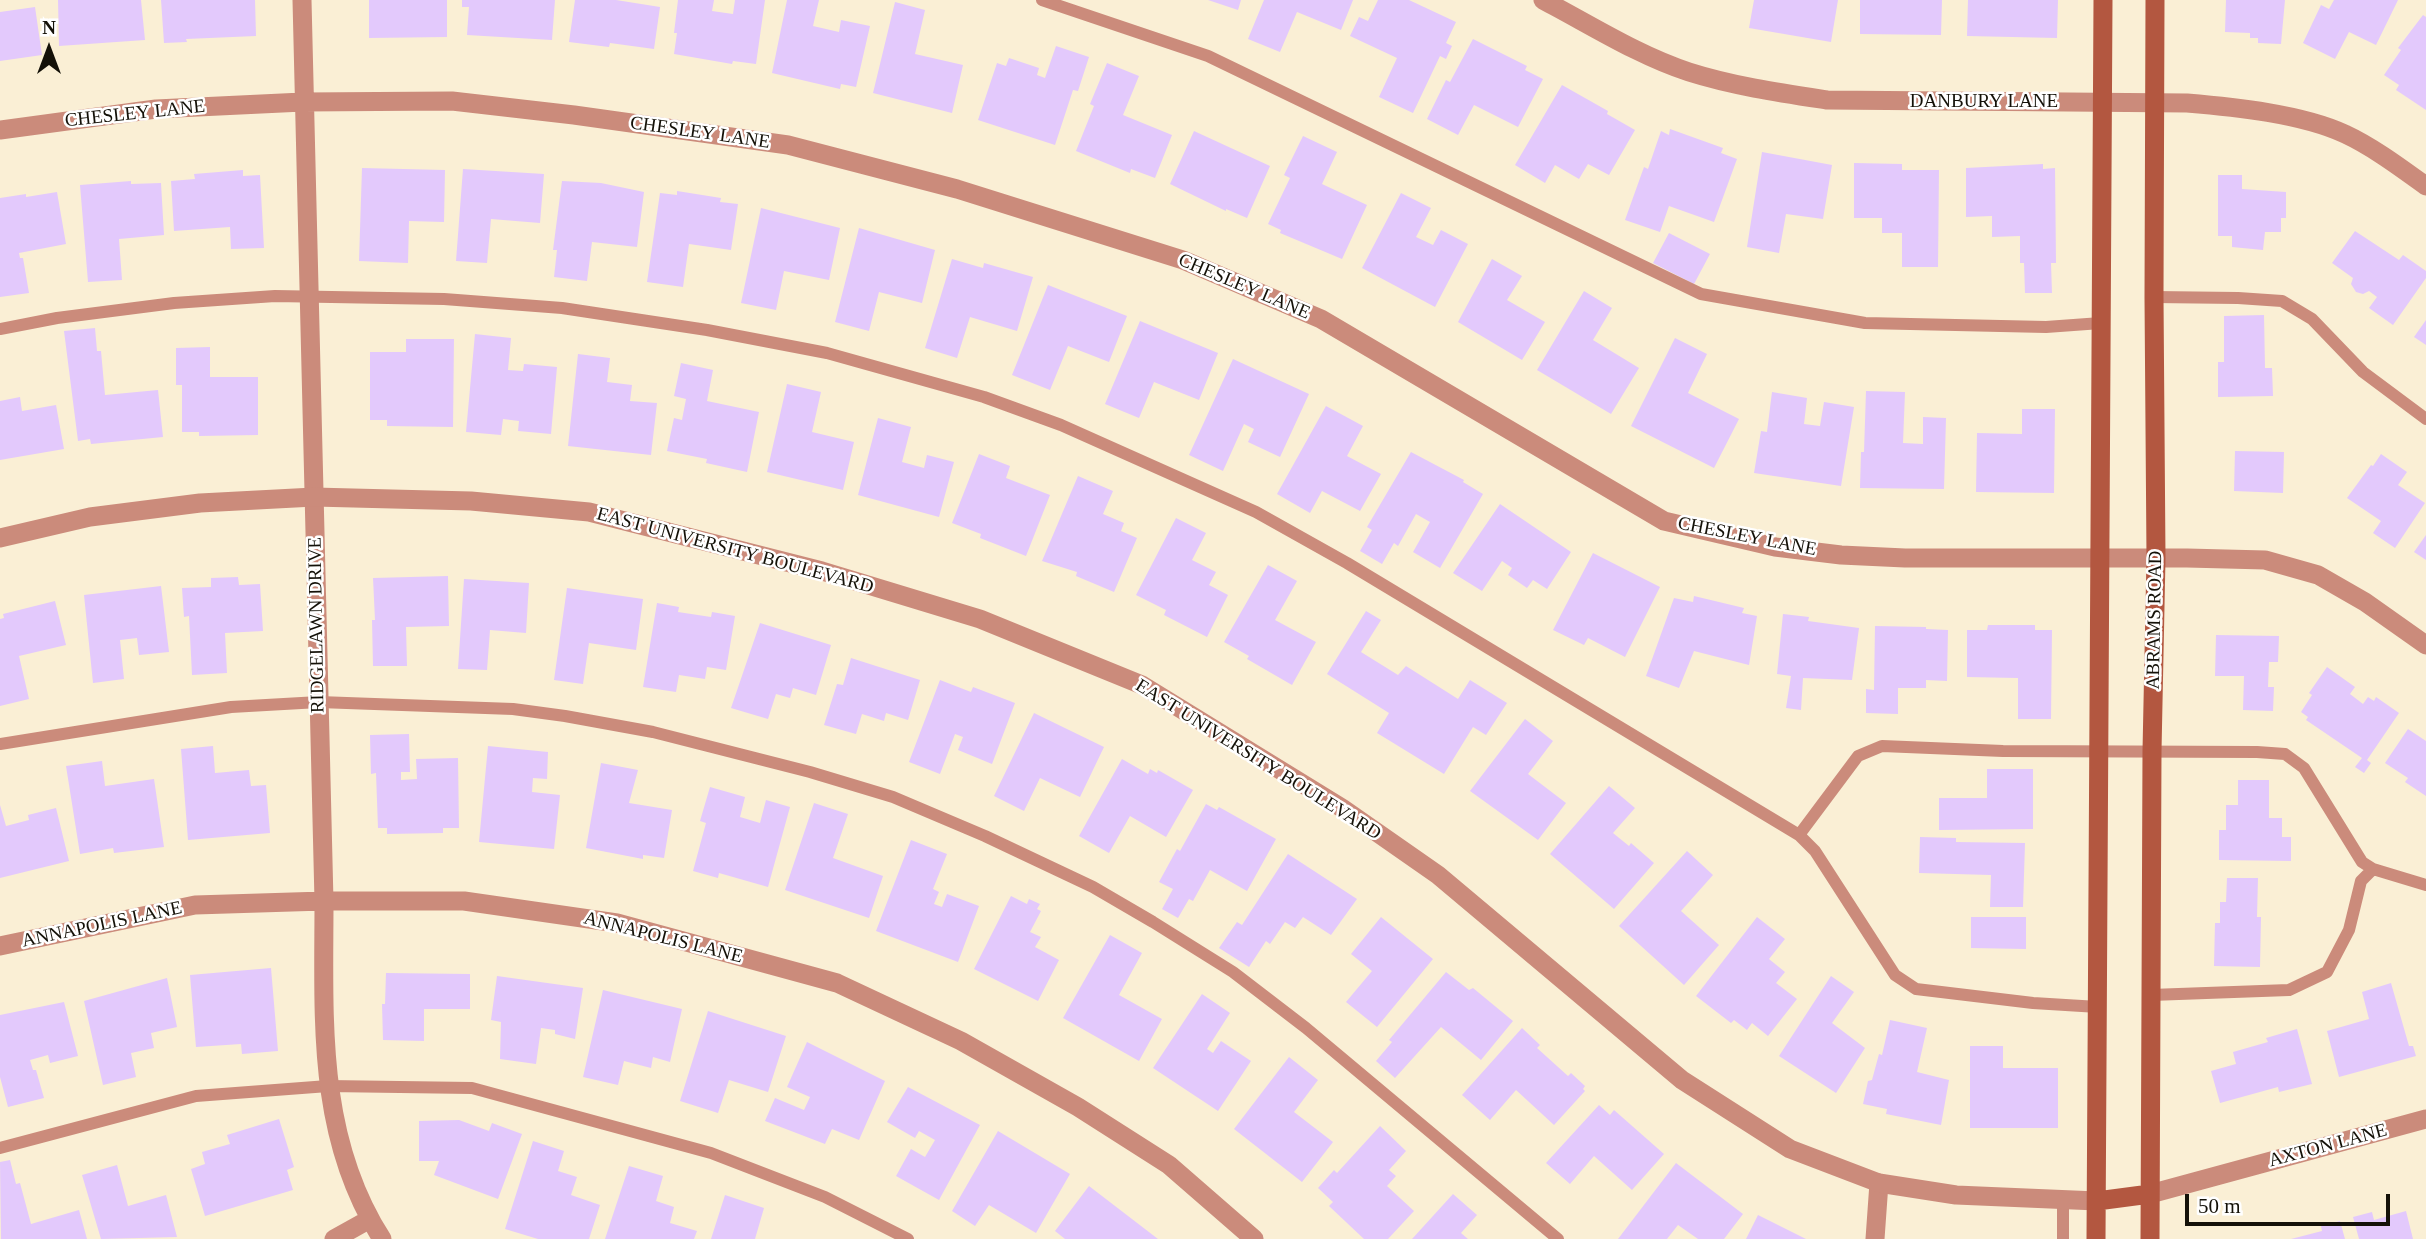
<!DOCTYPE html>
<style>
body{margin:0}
#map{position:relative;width:2426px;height:1239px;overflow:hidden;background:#faefd5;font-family:"Times New Roman",serif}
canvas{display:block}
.north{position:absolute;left:14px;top:14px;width:70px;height:70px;-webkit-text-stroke:5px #fff;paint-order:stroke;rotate:0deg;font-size:19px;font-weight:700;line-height:28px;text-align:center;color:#141108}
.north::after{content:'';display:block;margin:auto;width:24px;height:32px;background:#141108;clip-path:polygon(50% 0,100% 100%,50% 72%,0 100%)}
.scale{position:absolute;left:2185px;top:1194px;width:205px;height:32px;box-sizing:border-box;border:4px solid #141108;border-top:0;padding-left:9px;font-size:21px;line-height:24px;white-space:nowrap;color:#141108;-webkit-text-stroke:5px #fff;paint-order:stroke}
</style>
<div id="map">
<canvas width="2426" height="1239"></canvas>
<div class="north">N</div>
<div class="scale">50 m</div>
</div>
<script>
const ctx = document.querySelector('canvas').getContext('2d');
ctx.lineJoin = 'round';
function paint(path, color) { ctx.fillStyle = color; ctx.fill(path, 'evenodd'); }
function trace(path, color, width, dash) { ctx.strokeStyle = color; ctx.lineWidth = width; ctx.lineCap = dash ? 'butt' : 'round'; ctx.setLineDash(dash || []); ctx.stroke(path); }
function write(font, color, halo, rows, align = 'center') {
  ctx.font = font + ' "Times New Roman",serif'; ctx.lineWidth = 5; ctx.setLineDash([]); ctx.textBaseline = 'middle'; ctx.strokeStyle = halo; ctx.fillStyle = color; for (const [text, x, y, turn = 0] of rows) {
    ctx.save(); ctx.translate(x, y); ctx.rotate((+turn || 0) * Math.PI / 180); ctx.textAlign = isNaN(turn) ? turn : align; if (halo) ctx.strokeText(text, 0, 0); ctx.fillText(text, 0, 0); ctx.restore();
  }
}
paint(new Path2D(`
 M58,0H141L145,40L59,46Z
 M161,0H255L256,36L186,39L187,42L164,43Z
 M369,0H447V37L369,38Z
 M462,0H555L552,40L467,35L469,7H462Z
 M575,0H616L660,7L654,49L610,43L609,47L569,42Z
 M678,0H714L712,11L733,14L735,0H765L756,64L733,61L732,64L674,54L677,33H674Z
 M787,0H819L813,26L839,32L841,20L870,26L856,87L841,84L840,89L772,73Z
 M1208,0H1241L1238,10Z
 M1264,0H1353L1341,30L1297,12L1280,52L1248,39Z
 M1378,0H1409L1456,22L1446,43L1452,46L1446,59L1440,56L1413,113L1379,97L1397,58L1350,36L1359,17L1368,21Z
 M1754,0H1838L1831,42L1749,28Z
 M1860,0H1942L1941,35L1860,34Z
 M1968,0H2058L2057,38L1967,36Z
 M2226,0H2285L2281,44L2258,43V38H2250V33L2225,32Z
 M2334,0H2398L2376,45L2349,32L2335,59L2303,43L2321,5L2329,9Z
 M895,2L925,10L915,54L963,65L952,113L873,93Z
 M35,7L42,55L0,61V12Z
 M2423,15L2426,17V110L2396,90L2399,85L2384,75L2401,50L2398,48Z
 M1473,39L1527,66L1525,70L1543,79L1518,127L1474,105L1458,135L1427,119L1446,80L1450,82Z
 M1056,46L1089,57L1078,91L1073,90L1055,145L978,120L997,63L1006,66L1009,58L1039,68L1037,75L1045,78Z
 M1107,63L1139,76L1123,115L1172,135L1155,178L1131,169L1130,173L1076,151L1094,106L1090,104Z
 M1562,85L1608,111L1607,114L1635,130L1609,175L1588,164L1579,179L1555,165L1545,183L1515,165Z
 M1670,129L1723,148L1721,153L1737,159L1714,222L1669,206L1660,232L1625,220L1644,167L1648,169L1661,131L1669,135Z
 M1194,131L1270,166L1247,218L1226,209V211L1170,184Z
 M1303,136L1337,152L1322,184L1367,205L1342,259L1280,233L1281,230L1268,224L1290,178L1284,175Z
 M1762,152L1832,165L1823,219L1786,214L1779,253L1747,247Z
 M1854,163L1902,164V170H1939L1938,267H1902V233H1882V218H1854Z
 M2043,164V169L2055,168L2056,263H2051L2052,293H2025L2024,263H2020V236L1992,237V216L1966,217V168Z
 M362,168L445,170L444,222L409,221L408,263L359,261Z
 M463,169L544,174L540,223L491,219L487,263L456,261Z
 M243,170V176L260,175L264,248L231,249L230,227L174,231L171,181L195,179L194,174Z
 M2218,175H2242V189L2286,192V218H2281V232H2265L2263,250L2232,247V236H2218Z
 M131,181V184L161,183L164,235L119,239L122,280L88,282L80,185Z
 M562,181L601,183L644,192L637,247L592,242L587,281L554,277L557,250H553Z
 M677,191L721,198L720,202L738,204L731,250L689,244L683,287L647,282L660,193L677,195Z
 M57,192L66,244L19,253L20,258H23L29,293L0,297V198L26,194V197Z
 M1401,193L1431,208L1416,237L1433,245L1441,230L1468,244L1435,307L1362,268Z
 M761,208L840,228L829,280L784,271L776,310L741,303Z
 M859,228L935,250L922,303L879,292L869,331L835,322Z
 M2355,231L2399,260L2403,255L2426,271V278L2393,325L2369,308L2377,297L2369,291L2363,294L2356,292L2351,284L2353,278L2332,263Z
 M1669,233L1710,254L1694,284L1653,263Z
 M952,259L983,268L984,263L1033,277L1017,331L970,317L957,358L925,348Z
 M1492,259L1522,276L1507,300L1545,322L1522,360L1458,322Z
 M1048,285L1127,316L1109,362L1068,346L1050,390L1012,375Z
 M1584,291L1612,308L1593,340L1639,368L1611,414L1537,370Z
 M2264,315L2265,368H2272L2273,396L2218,397V362H2224V316Z
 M2426,320V345L2414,337Z
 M1140,321L1218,353L1199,400L1154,382L1139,418L1105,404Z
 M95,328L97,351H101L105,395L158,390L163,437L91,444L90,439L78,441L64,331Z
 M475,334L511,338L508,370L523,371L524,364L557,367L551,434L518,431L519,421L503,419L501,435L466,432Z
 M1675,338L1707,354L1688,393L1739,419L1714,468L1631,426Z
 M406,339H454L453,427L387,426V420H370V352H406Z
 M210,347V377H258V435L199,436V432H182V385H176V348Z
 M578,354L610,358L607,382L632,385L630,401L657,403L651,455L568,446Z
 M1233,359L1309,394L1280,457L1248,442L1254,429L1244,424L1223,471L1189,455Z
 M681,363L713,370L707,401L759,412L747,472L706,463L707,459L667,451L674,418L682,420L686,399L674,396Z
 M787,384L821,392L812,432L854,442L843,490L767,472Z
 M1866,391L1905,392L1903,443L1923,444V417L1946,418L1944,489L1860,488L1861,452H1864Z
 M1772,392L1807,398L1804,424L1820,426L1824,402L1854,407L1841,486L1754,473L1761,431L1767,432Z
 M20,397L22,411L56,405L64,449L0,460V401Z
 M1326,406L1363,426L1347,456L1381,474L1360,511L1322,491L1310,513L1277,494Z
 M2022,409H2055L2054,493L1976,492L1977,433L2022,434Z
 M878,418L911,427L902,462L924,468L927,455L954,462L939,517L858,495Z
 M2235,451L2284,452L2283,493L2234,491Z
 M1411,452L1464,480L1463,482L1483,494L1440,568L1413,552L1430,522L1416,514L1398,546L1394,543L1382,564L1360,551L1372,530L1367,527Z
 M979,454L1010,466L1006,478L1050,495L1026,556L980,538L981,534L952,523Z
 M2381,454L2407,472L2398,485L2425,503L2395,548L2373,533L2381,521L2347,498L2371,465L2373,466Z
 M1078,476L1113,491L1103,514L1124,523L1121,531L1137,538L1114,592L1076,576L1077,572L1042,561Z
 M1500,504L1571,552L1547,589L1533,580L1527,588L1508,575L1512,568L1502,561L1482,591L1453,573Z
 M1176,518L1206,533L1192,560L1216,572L1209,585L1228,595L1207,637L1164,615L1166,610L1136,595Z
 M2426,535V560L2414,552Z
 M1593,553L1660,587L1625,657L1588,638L1584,645L1553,630Z
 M1268,565L1297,581L1275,620L1316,642L1292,685L1247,659L1249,656L1224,642Z
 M448,576L449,626L406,627L407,666H373L372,620H375L373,578Z
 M238,577L239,585L260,584L263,631L225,633L227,673L192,675L189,616L184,617L182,588L211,587V578Z
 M464,579L529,583L526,633L490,630L487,670L458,669Z
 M161,586L169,652L139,655L137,638L120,640L124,679L93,683L84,595Z
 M567,588L643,599L636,650L589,643L583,684L554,680Z
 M1694,596L1744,608L1742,613L1757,616L1749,665L1694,651L1679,688L1646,676L1674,598L1693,602Z
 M55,601L66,645L19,656L29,699L0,706V619L4,618L3,614Z
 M657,603L679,607L678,612L711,617L712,612L735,616L726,670L707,667L705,679L679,675L676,692L643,687Z
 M1366,611L1381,620L1361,652L1398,675L1406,666L1458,699L1470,680L1507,703L1486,735L1473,727L1444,774L1377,733L1389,713L1327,674Z
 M1783,614L1809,617L1808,621L1859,628L1852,680L1803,678L1801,710L1786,708L1791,676L1777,674Z
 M760,623L831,645L816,695L793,688L790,698L776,694L768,719L731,708Z
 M1988,625H2035V630H2052L2051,719H2018V678L1967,677V630H1987Z
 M1875,626L1926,627V629L1948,630L1947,681L1926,680V688H1898V714L1866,713V689L1874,690Z
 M2216,635L2279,636L2278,662H2269L2268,687H2274L2273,711L2243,710L2244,676H2215Z
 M851,658L920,680L908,720L886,713L884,721L862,714L856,734L824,725L837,684L843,685Z
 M2327,667L2355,687L2350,694L2363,704L2368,697L2374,701L2376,697L2399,713L2367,760L2371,763L2364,773L2355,767L2362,758L2306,720L2308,717L2301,712L2312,695L2309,693Z
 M940,680L971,692L973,687L1015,703L992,764L958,750L963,737L955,734L940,774L909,762Z
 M1034,713L1104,747L1080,797L1040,778L1024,811L994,796Z
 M1525,719L1553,741L1528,774L1566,803L1538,840L1470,791Z
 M2408,729L2426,741V796L2405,782L2408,778L2385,763Z
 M409,734L410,772H401V780L417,779L416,759L458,758L459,828H443V833L387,834V828H378L376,773L371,774L370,735Z
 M213,746L215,773L249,770L251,786L266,785L270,833L188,840L181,749Z
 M488,746L548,752L547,779L533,778L532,792L560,795L554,849L479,842Z
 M1122,759L1148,774L1150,769L1157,773L1158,770L1193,790L1166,837L1130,816L1109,853L1079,836Z
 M102,761L105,786L154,779L164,847L114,853L113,848L80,854L66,766Z
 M601,763L638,770L629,803L672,810L664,858L643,855V859L586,848Z
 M1987,769H2033V829L1939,830V798H1987Z
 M2238,780H2269V818H2282V837H2291V861L2219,860V830H2226V805H2238Z
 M1609,786L1635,808L1613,833L1629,846L1631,843L1654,863L1614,909L1550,854Z
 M710,787L745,797L740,817L760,823L766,800L790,807L768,887L719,873L718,878L693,871L706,823L700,821Z
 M814,803L848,814L833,858L883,876L869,918L785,890Z
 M1206,804L1217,810L1219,807L1276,839L1247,891L1210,870L1193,901L1189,899L1178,918L1162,909L1173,889L1159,882L1177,849L1180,851Z
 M0,805L6,826L29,820L28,815L56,808L69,861L0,878Z
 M1920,837L1956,838V842L2025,843L2023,907H1990L1991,875L1919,873Z
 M911,840L947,854L933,889L939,892L934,904L942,907L947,894L979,906L958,962L876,931Z
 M1687,851L1713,875L1681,911L1719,945L1684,985L1619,926Z
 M1288,854L1357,899L1331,935L1303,917L1295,928L1285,922L1270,944L1266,941L1249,967L1219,948L1237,922L1242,925Z
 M2227,878H2258L2257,917H2261L2260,967L2214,966L2215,923H2220V902H2226Z
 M1011,896L1027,904L1029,899L1040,904L1037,909L1041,911L1030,932L1041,937L1035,947L1059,960L1038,1001L974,969Z
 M1381,917L1433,959L1377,1027L1346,1002L1372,971L1351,954Z
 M1757,917L1785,939L1769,959L1785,972L1776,983L1797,999L1768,1036L1752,1023L1747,1030L1734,1020L1731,1023L1696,996Z
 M1971,917H2026V949L1971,948Z
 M1110,935L1142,953L1119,995L1162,1019L1139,1061L1063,1018Z
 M271,968L278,1051L242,1054L241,1044L196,1047L190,975Z
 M1446,972L1469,990L1473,988L1513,1021L1481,1060L1441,1027L1395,1078L1376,1061L1392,1042L1389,1040Z
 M386,973L470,974V1009H424V1041L383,1040L382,1004H385Z
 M497,976L583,988L575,1039L555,1034V1030L541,1028L536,1064L500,1059L501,1022L491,1020Z
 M1831,976L1854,992L1832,1023L1865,1048L1836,1093L1779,1056Z
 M167,978L177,1027L151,1033L154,1048L131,1053L136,1077L103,1085L84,1001Z
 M2391,983L2409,1046H2413L2416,1056L2339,1077L2327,1031L2369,1019L2362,992Z
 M603,990L682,1009L670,1062L653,1057L651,1068L624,1061L618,1085L583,1077Z
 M1202,994L1230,1013L1207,1049L1213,1053L1221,1041L1251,1061L1218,1111L1153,1068Z
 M64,1002L78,1056L50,1063L48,1055L30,1060L33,1070H36L44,1098L8,1107L0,1077V1015Z
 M708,1011L786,1036L768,1092L729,1080L718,1113L680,1101Z
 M1890,1020L1927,1028L1917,1072L1949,1080L1941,1125L1886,1114L1887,1109L1863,1104L1868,1081L1872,1080L1879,1054L1882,1055Z
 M1522,1028L1540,1045L1537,1048L1568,1076L1571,1073L1585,1086L1583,1089L1585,1091L1554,1125L1516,1090L1490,1120L1462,1095Z
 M2297,1029L2312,1084L2279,1092L2278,1087L2220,1103L2211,1071L2236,1064L2233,1052L2268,1042L2266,1038Z
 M807,1042L885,1081L859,1140L832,1129L825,1144L765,1121L775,1098L804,1110L810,1097L787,1087Z
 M1970,1046H2003V1068H2058V1128H1970Z
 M1289,1057L1318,1080L1294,1112L1333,1142L1302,1182L1234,1129Z
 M908,1087L980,1125L939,1200L896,1176L911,1149L925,1157L935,1140L919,1131L915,1138L887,1122Z
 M1599,1105L1610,1115L1614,1110L1664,1154L1632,1190L1594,1156L1570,1184L1546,1163Z
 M279,1119L294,1167L287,1170L293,1190L205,1216L191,1169L205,1164L202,1152L230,1144L227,1135Z
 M459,1120L489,1131L492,1123L522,1134L498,1199L434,1175L439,1161H419V1121Z
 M1380,1126L1406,1151L1389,1170L1396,1176L1387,1186L1414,1211L1388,1239H1364L1329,1206L1333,1202L1318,1188L1334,1170L1337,1173Z
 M998,1131L1070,1174L1036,1233L989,1205L975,1226L952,1211Z
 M533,1141L564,1151L558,1171L577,1177L571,1195L600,1205L589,1239H538L505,1229Z
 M10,1160L16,1184L20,1183L31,1224L79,1210L87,1239H1L0,1162Z
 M1676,1163L1743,1214L1724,1239H1698L1678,1225L1667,1239H1618Z
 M117,1165L128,1206L166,1195L177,1237L101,1239L82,1175Z
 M629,1166L663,1176L656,1201L674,1207L670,1223L697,1231L694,1239H605Z
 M1089,1186L1158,1239H1065L1055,1231Z
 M1453,1194L1477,1215L1461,1233L1468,1239H1412Z
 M725,1195L764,1208L755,1239H711Z
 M2406,1211L2413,1239H2359L2353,1217L2372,1212L2374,1220Z
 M1758,1215L1806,1239H1746Z
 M2340,1221L2345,1239H2291L2322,1231L2321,1226Z`), '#e3c9fc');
trace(new Path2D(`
 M1042,0L1208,56L1701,294L1865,323L2046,327L2101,323
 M2154,297L2238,298L2282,301L2312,319L2363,372L2426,419
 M0,329L57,318L174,303L275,296L444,299L562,308L707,330L827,353L984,397L1061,425L1256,512L1347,563L1799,835L1815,851L1895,975L1916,989L2033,1003L2098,1007
 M0,744L231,707L319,702L513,709L565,716L653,732L810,772L893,797L985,836L1093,887L1153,922L1233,972L1306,1028L1558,1239
 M1799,835L1858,756L1882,746L2003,751L2257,752L2285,754L2304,768L2362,862L2373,869L2426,885
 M2151,995L2289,990L2327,972L2349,930L2361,881L2373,869
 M0,1148L196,1096L328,1086L472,1088L711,1153L825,1197L908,1239
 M2063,1201V1239`), '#cb8b7b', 12);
trace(new Path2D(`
 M302,0L324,901C324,1019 316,1136 382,1239
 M1543,0C1589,24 1639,56 1689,72C1733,86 1781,93 1827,100L2187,103C2235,107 2302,114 2345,134C2373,147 2401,168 2426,186
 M0,130L156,109L303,102L452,101L574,115L788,145L957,189L1183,260L1321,319L1664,521L1775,547L1841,555L1905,558H2187L2265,560L2318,575L2365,602L2426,645
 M0,946L195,905L324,901H464L617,923L837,983L961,1041L1078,1107L1169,1165L1254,1239
 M2150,1194L2426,1119
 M334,1239L370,1219
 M1875,1239L1879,1183`), '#cb8b7b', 19);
trace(new Path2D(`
 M0,538L90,517L200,503L314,497L471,501L589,512L822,571L980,619L1142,685L1342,808L1438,875L1682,1080L1790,1149L1879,1183L1956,1195L2097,1201`), '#cb8b7b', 19);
trace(new Path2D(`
 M2097,1201L2150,1194
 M2096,1239L2103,0
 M2150,1239L2152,751L2156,558L2154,297L2155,0`), '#b35740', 19);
write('19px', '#141108', '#fff', [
 ["DANBURY LANE",1984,102],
 ["CHESLEY LANE",135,114,-6],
 ["CHESLEY LANE",700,133,8],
 ["CHESLEY LANE",1244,287,23],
 ["CHESLEY LANE",1747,537,11],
 ["EAST UNIVERSITY BOULEVARD",735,551,15],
 ["ABRAMS ROAD",2155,620,-89],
 ["RIDGELAWN DRIVE",317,625,-91],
 ["EAST UNIVERSITY BOULEVARD",1258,760,32],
 ["ANNAPOLIS LANE",102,925,-12],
 ["ANNAPOLIS LANE",663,938,14],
 ["AXTON LANE",2328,1146,-15]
]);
</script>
